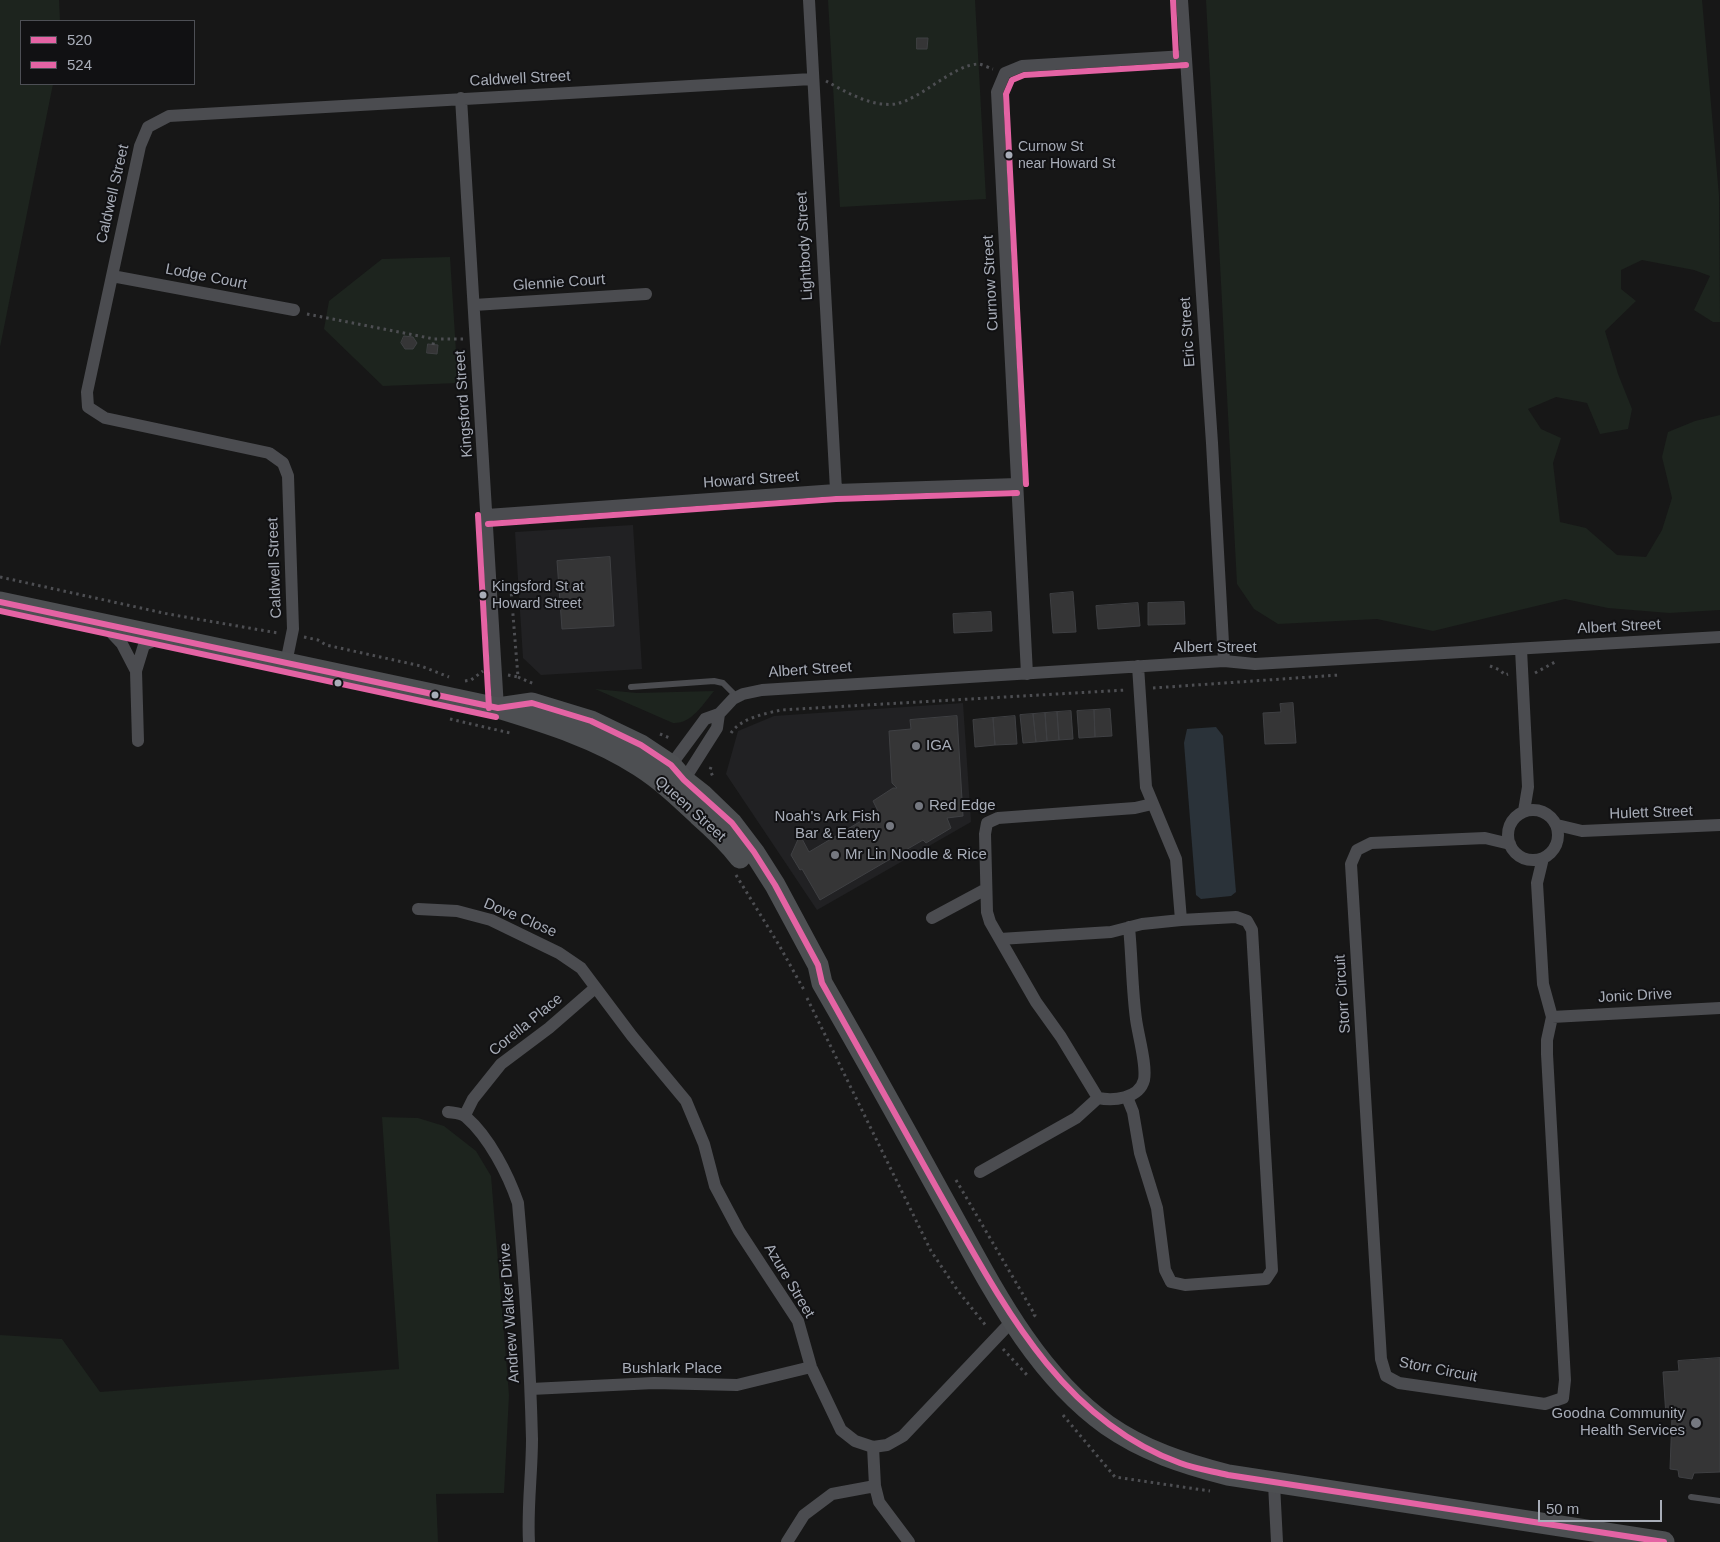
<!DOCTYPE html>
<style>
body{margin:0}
#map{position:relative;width:1720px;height:1542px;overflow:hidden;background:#171717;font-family:Helvetica,sans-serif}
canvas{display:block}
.legend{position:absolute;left:20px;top:20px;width:175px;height:65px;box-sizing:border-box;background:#111113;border:1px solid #4d4f55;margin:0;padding:6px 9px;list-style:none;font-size:15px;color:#a8adb8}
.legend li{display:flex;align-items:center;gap:10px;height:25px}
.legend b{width:25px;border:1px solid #4d4f55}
.scale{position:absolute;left:1538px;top:1500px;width:124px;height:22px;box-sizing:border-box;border:2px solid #a8adb8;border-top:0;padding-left:6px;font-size:15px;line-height:18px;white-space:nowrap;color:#a8adb8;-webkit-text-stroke:4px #111113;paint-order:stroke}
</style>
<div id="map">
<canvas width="1720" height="1542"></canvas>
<ul class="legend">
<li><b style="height:6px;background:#e463a4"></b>520</li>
<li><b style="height:6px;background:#e463a4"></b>524</li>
</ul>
<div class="scale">50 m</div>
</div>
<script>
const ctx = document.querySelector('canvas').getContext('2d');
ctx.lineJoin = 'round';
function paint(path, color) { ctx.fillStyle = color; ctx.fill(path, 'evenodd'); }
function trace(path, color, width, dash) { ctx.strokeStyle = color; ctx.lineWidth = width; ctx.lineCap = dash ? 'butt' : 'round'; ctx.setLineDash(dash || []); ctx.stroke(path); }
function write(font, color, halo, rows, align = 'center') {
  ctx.font = font + ' Helvetica,sans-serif'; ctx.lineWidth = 4; ctx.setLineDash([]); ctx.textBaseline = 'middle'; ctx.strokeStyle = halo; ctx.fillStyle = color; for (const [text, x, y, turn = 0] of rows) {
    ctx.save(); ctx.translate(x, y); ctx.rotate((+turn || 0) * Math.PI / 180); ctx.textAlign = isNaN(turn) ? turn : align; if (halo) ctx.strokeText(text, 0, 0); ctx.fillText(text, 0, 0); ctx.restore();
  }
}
paint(new Path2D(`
 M633,525L642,669L541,675L523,658L515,532Z
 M963,703L971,822L817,910L726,774L738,731L774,716Z`), '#212123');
paint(new Path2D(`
 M0,0H59L60,21H21V84H53L0,347Z
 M828,0H975L986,199L840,207Z
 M1206,0H1702L1719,196L1720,322H1713L1694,310L1710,276L1694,270L1642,260L1621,270V289L1636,301L1605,331L1618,374L1632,409L1628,429L1600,434L1587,403L1556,397L1528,409L1541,429L1561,438L1553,463L1560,522L1586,528L1617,555L1646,557L1662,530L1672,498L1662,457L1668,432L1695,421L1720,415V610L1669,613L1608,608L1565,599L1433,631L1377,619L1278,624L1254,609L1237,584Z
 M450,257L458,383L383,386L324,329L329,301L382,259Z
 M595,689L637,693L714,691C703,704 692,724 673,723Z
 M382,1117L418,1118L444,1126L476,1151L491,1176L509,1395L504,1493L436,1494L438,1542H0V1335L62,1339L100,1392L399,1369Z`), '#1d241e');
paint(new Path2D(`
 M1216,727L1223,736L1236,892L1231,896L1201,899L1196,895L1184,743L1187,729Z`), '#2a3239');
const building = new Path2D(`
 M917,38H928L927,49H917Z
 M404,336L413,337L417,343L413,349H405L401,343Z
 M428,344L438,345L437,354L427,353Z
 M610,557L614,626L562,629L557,561Z
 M1073,592L1076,632L1053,633L1050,594Z
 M1184,602L1185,624L1148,625V603Z
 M1138,603L1140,626L1098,629L1096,606Z
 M991,612L992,631L954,633L953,614Z
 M1293,703L1296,743L1265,744L1263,713L1281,712L1280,704Z
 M1110,709L1112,736L1095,737L1094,710Z
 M1094,710L1095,737L1079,738L1077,711Z
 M1071,711L1073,739L1059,740L1057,712Z
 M1057,712L1059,740L1047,741L1045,713Z
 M1045,713L1047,741L1036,742L1033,714Z
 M1033,714L1036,742L1023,743L1020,715Z
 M957,716L963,816L947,818L951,828L926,843L923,840L820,900L802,869L800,870L791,855L800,835L809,852L878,811L873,801L893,788H897L892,783L889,731L911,729L910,720Z
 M1015,716L1017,744L995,745L993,718Z
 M993,718L995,745L975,747L973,720Z
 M1720,1358V1472L1694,1473L1692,1479L1679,1477L1678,1470L1670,1469L1672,1416H1666L1663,1372L1679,1371L1678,1361Z`);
paint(building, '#353536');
trace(building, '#3f4043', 1);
trace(new Path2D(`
 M826,81C846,92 871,107 895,104C920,100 953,65 978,64C982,64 989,68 993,69
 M307,314L434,339H463
 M433,345L434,339
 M0,577L168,614L278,633
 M304,637L318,640L326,645L421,666L449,677
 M1490,666L1500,670L1505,675L1508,674
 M1535,673L1555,662
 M508,675L518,677L511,590
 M518,677L534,684
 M465,681L471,680L483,671
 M1153,688L1339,675
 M450,719L510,733
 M731,733C741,718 764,714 781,710L1127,690
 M660,734L672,739
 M711,767L710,770L714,779
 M736,875L779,945L804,990
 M807,998L931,1251L958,1291L987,1327
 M956,1180L1035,1315L1032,1318
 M1003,1349L1027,1375
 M1063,1415L1115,1477L1210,1491`), '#4d4e52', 3, [2.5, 4]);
trace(new Path2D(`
 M631,687L714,681L723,683L737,697
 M1691,1497L1720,1501`), '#4b4c50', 6);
trace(new Path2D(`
 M809,0L836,490
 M1182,0L1212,443L1224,661
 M461,98L498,708
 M112,276L294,310
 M474,305L646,294
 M487,515L836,490L1017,484
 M105,626L122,644L136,671L144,645L160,638
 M1521,649L1528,787L1524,811
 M286,663L293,629L288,476L283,463L269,453L105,418L88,407L87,392L140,146L148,127L169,116L812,79
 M136,671L138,741
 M1027,674L997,92L1005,73L1022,66L1185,56
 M670,772L671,765L705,719L719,714L733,699L743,694L762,690L1224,661L1255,664L1720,637
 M680,781L684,780L717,728L719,714
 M1508 835a25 25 0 1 1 50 0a25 25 0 1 1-50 0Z
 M1557,825L1582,831L1720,825
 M1510,844L1485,838L1371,843L1357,850L1351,864L1381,1359L1386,1376L1399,1383L1545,1404L1563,1398L1565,1380L1547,1054V1040L1552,1017L1543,984L1537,883L1543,858
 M418,909L457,911L491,920L559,953L581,968L632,1036L686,1101L704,1144L715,1186L739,1231L798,1321L811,1367L841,1430L855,1441L873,1447L887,1445L903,1436L1013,1320
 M932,918L986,889
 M1129,927C1132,958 1132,989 1136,1019C1138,1035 1147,1065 1144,1080C1139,1099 1113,1101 1098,1098L1061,1037L1036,1002L990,922L987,912L985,834L987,823L998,818L1135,808L1152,804
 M1000,939L1111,932L1142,924L1181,920
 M1552,1017L1720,1008
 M1127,1097L1133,1112L1140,1153L1157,1208L1165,1270L1171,1282L1185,1285L1266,1279L1272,1270L1252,930L1247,921L1236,917L1181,920L1176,859L1146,787L1138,666
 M448,1112C454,1113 462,1113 466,1117C489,1137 508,1174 518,1203C525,1282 530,1360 532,1439C532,1473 527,1508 529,1542
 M465,1115L473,1099L501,1064L549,1028L595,988
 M980,1172L1076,1118L1098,1098
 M531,1389L654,1383L737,1385L811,1367
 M873,1447L875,1486L879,1502L909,1542
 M1274,1484L1277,1542
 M787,1542L804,1515L832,1494L875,1486`), '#4b4c50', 12);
trace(new Path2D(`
 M0,602L498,708C547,723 596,738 639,766C661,780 679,797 698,815C714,829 727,841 740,858
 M498,708L532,703L591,721L641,745L671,765L684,780L703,795L732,823L754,852L775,885L818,965L822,983C863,1054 903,1126 942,1197C987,1277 1030,1370 1107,1425C1144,1451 1185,1464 1228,1475L1664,1542`), '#4d4f52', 21);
trace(new Path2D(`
 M0,602L498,708L532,703L591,721L641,745L671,765L684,780L732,823L754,852L775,885L818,965L822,983C861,1053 901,1123 940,1194C1000,1299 1059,1419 1180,1463C1196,1469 1212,1471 1228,1475L1664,1542`), '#e463a4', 6);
trace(new Path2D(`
 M1173,0L1176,56
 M1026,484L1006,94L1012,80L1024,75L1186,65
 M478,515L489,708
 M488,524L836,499L1017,493
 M0,611L496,717`), '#e463a4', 6);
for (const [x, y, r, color] of [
 [1009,155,4.5,"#a8adb8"],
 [483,595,4.5,"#a8adb8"],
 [338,683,4.5,"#a8adb8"],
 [435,695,4.5,"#a8adb8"],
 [916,746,5,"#757880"],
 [919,806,5,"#757880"],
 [890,826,5,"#757880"],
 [835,855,5,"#757880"],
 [1696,1423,6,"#757880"]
]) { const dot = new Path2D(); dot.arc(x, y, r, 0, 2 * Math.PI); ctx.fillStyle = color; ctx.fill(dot); trace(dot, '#111113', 2); }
write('14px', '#a8adb8', '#111113', [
 ["Curnow St",1018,147],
 ["near Howard St",1018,164],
 ["Kingsford St at",492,587],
 ["Howard Street",492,604]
], 'left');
write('15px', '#a8adb8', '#111113', [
 ["Caldwell Street",520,79,-3],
 ["Caldwell Street",113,194,-77],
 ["Lightbody Street",805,246,-93],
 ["Lodge Court",206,277,11],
 ["Glennie Court",559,283,-4],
 ["Curnow Street",991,283,-93],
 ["Eric Street",1188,332,-94],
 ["Kingsford Street",464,404,-94],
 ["Howard Street",751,480,-4],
 ["Caldwell Street",275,568,-92],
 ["Albert Street",1619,627,-3],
 ["Albert Street",1215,648],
 ["Albert Street",810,670,-4],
 ["Queen Street",690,809,42],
 ["Hulett Street",1651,813,-2],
 ["Dove Close",520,918,23],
 ["Storr Circuit",1343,994,-94],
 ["Jonic Drive",1635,996,-3],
 ["Corella Place",526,1025,-39],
 ["Azure Street",789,1281,59],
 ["Andrew Walker Drive",510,1313,-94],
 ["Bushlark Place",672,1369],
 ["Storr Circuit",1438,1370,11]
]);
write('15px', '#a8adb8', '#111113', [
 ["IGA",926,746],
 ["Red Edge",929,806],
 ["Noah's Ark Fish",880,817,"right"],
 ["Bar & Eatery",880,834,"right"],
 ["Mr Lin Noodle & Rice",845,855],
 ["Goodna Community",1685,1414,"right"],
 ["Health Services",1685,1431,"right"]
], 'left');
</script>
